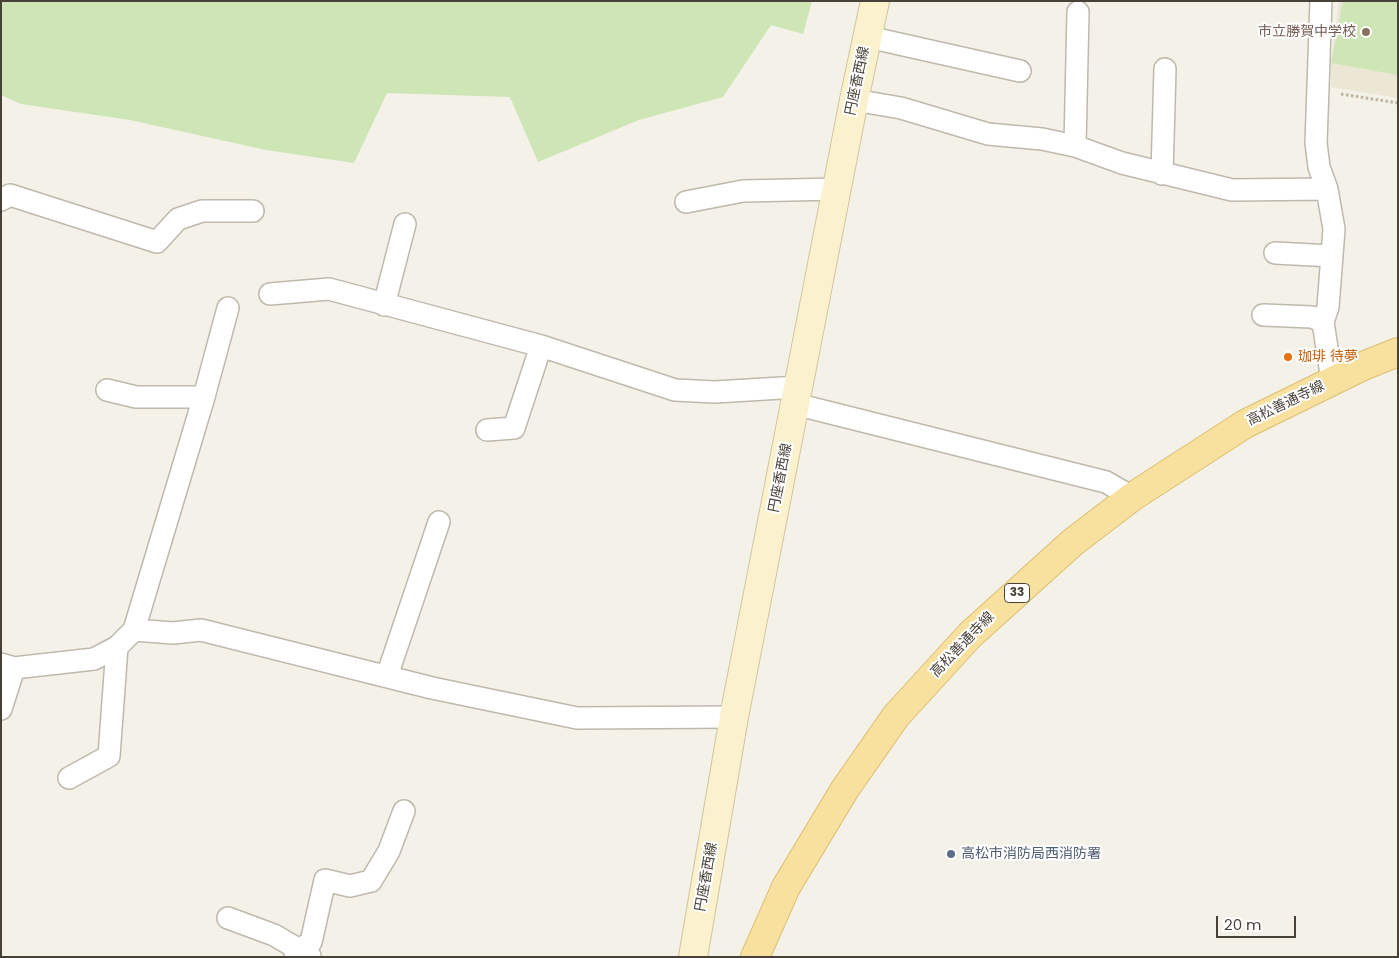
<!DOCTYPE html>
<meta charset="utf-8">
<style>
body{margin:0}
#map{position:relative;width:1399px;height:958px;overflow:hidden;background:#f4f1e9;font-family:Poppins,sans-serif}
canvas{display:block}
.frame{position:absolute;inset:0;border:2px solid #474138;pointer-events:none}
.scale{position:absolute;left:1216px;top:916px;width:80px;height:22px;box-sizing:border-box;border:2px solid #474138;border-top:0;padding-left:6px;font-size:15px;line-height:18px;white-space:nowrap;color:#474138;-webkit-text-stroke:4px #fff;paint-order:stroke}
</style>
<div id="map">
<canvas width="1399" height="958"></canvas>
<div class="frame"></div>
<div class="scale">20 m</div>
</div>
<script>
const ctx = document.querySelector('canvas').getContext('2d');
ctx.lineJoin = 'round';
function paint(path, color) { ctx.fillStyle = color; ctx.fill(path, 'evenodd'); }
function trace(path, color, width, dash) { ctx.strokeStyle = color; ctx.lineWidth = width; ctx.lineCap = dash ? 'butt' : 'round'; ctx.setLineDash(dash || []); ctx.stroke(path); }
function write(font, color, halo, rows, align = 'center') {
  ctx.font = font + ' Poppins,"Noto Sans JP",sans-serif'; ctx.lineWidth = 4; ctx.setLineDash([]); ctx.textBaseline = 'middle'; ctx.strokeStyle = halo; ctx.fillStyle = color; for (const [text, x, y, turn = 0] of rows) {
    ctx.save(); ctx.translate(x, y); ctx.rotate((+turn || 0) * Math.PI / 180); ctx.textAlign = isNaN(turn) ? turn : align; if (halo) ctx.strokeText(text, 0, 0); ctx.fillText(text, 0, 0); ctx.restore();
  }
}
paint(new Path2D(`
 M1339,1H1398V98L1331,87V63Z`), '#ece6d4');
paint(new Path2D(`
 M1,1H812L803,34L771,25L723,97L639,120L538,162L510,97L387,93L354,163L266,150L130,120L21,104L1,95Z
 M1343,1H1398V75L1331,63Z`), '#cee5b5');
const minor = new Path2D(`
 M1321,1L1316,143L1319,167L1327,189L1334,229L1328,307L1323,322L1332,381
 M868,37L1020,71
 M854,100L901,108L988,134L1042,139L1075,146L1122,163L1232,190L1327,189
 M1075,146L1078,12
 M1162,174L1165,69
 M1,200L10,195L157,242L178,219L202,211H253
 M686,202L743,191L837,189
 M1275,253L1332,256
 M270,294L329,289L541,346L675,390L715,392L798,387
 M384,305L405,224
 M1263,315L1312,317L1323,322
 M107,390L136,397H204
 M795,404L1106,482L1132,497
 M487,430L514,428L541,346
 M134,630L204,397L228,308
 M1,664L14,668L94,659L117,647L134,630L173,633L201,630L432,688L577,718L734,717
 M387,676L439,522
 M1,709L14,668
 M69,778L109,756L117,647
 M228,918L274,935L310,956
 M295,957L299,950L311,942L325,880L350,886L371,881L389,851L404,811`);
const secondary = new Path2D(`
 M693,957L734,717L854,100L875,1`);
const primary = new Path2D(`
 M755,957L786,887L845,789L896,716L970,635L1073,542L1132,497L1245,424L1363,366L1398,352`);
trace(minor, '#bfb9ac', 24);
trace(secondary, '#d0c49c', 30);
trace(primary, '#dcbe6f', 30);
trace(new Path2D(`
 M1341,94L1398,103`), '#bfb49f', 3, [2.5, 2.5]);
trace(minor, '#fff', 21);
trace(secondary, '#fbf1cc', 28);
trace(primary, '#f8e09e', 28);
for (const [x, y, r, color] of [
 [1366,32,5,"#8d6e63"],
 [1288,357,5,"#e8710a"],
 [951,854,5,"#5c6f8a"]
]) { const dot = new Path2D(); dot.arc(x, y, r, 0, 2 * Math.PI); ctx.fillStyle = color; ctx.fill(dot); trace(dot, '#fff', 2); }
for (const [x, y, w] of [
 [1017,593,25]
]) { const box = new Path2D(); box.roundRect(x - w / 2, y - 9.5, w, 19, 4); ctx.fillStyle = '#fff'; ctx.fill(box); trace(box, '#474138', 1); }
write('bold 12px', '#474138', null, [
 ["33",1017,593]
]);
write('14px', '#785e54', '#fff', [
 ["市立勝賀中学校",1356,32]
], 'right');
write('14px', '#474138', '#fff', [
 ["円座香西線",858,81,-78],
 ["高松善通寺線",1286,404,-26],
 ["円座香西線",781,478,-79],
 ["高松善通寺線",963,645,-46],
 ["円座香西線",707,877,-80]
]);
write('14px', '#c56008', '#fff', [
 ["珈琲 待夢",1298,357]
], 'left');
write('14px', '#4e5e75', '#fff', [
 ["高松市消防局西消防署",961,854]
], 'left');
</script>
